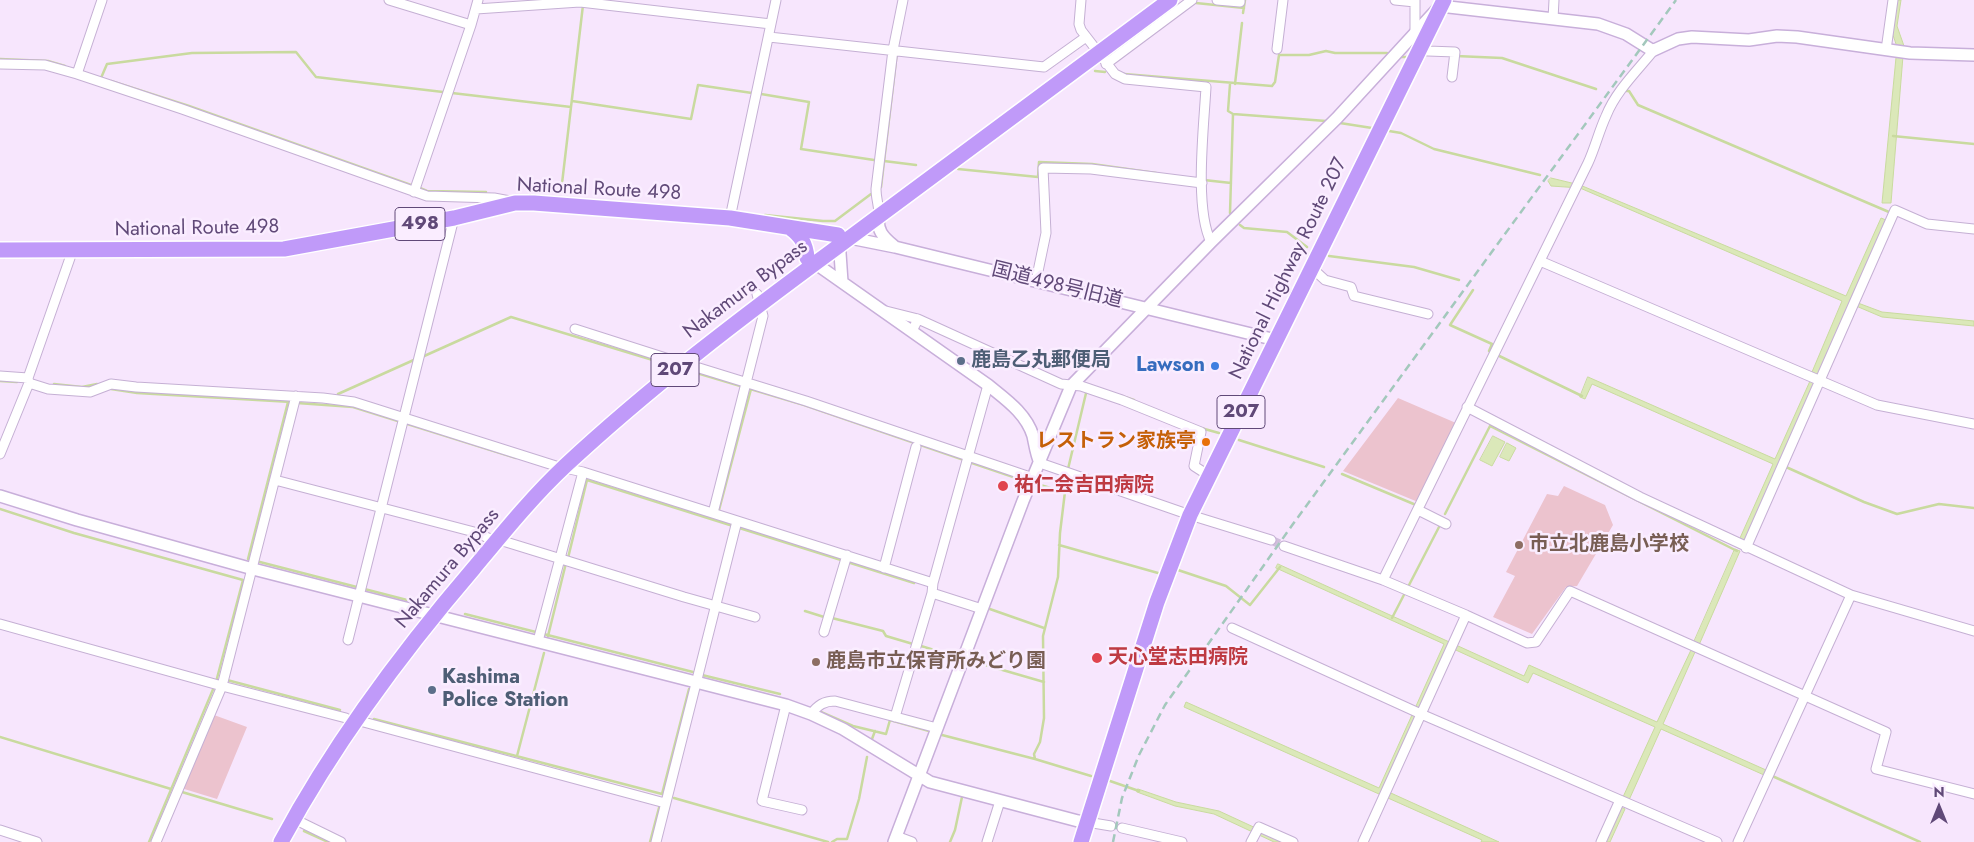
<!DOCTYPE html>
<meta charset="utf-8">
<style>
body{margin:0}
#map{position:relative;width:1974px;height:842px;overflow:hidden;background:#f7e6fd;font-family:Jost,sans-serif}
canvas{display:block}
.north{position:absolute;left:1914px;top:782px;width:50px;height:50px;-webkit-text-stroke:4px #faedff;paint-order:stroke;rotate:0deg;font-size:14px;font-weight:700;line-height:20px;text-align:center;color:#604978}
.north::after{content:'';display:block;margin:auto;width:18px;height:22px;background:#604978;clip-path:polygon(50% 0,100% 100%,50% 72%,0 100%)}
</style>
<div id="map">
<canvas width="1974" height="842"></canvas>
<div class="north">N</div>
</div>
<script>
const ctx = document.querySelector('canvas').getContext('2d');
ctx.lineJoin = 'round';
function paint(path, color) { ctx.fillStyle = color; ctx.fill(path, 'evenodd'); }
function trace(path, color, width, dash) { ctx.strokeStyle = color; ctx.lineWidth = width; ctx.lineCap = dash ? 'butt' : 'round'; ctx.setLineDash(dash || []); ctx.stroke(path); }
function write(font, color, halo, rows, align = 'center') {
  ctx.font = font + ' Jost,"Noto Sans JP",sans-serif'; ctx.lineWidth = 5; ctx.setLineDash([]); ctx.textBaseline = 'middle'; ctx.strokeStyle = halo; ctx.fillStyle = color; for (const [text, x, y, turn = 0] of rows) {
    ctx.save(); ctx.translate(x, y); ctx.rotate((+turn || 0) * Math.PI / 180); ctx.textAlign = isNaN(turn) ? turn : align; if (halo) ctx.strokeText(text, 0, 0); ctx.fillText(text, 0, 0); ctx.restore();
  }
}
paint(new Path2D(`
 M1398,398L1456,423L1418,502L1343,471Z
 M1564,486L1605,505L1613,525L1577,586L1566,587L1532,634L1493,617L1515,576L1506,572L1547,494L1558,496Z
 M214,715L247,727L217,799L181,788Z`), '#ecc3ce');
const water = new Path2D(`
 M1896,0H1901L1897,26L1904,46L1903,56L1891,203H1882L1897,47L1892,32Z
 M1551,178L1580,185L1846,296L1881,218L1886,220L1850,300L1882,312L1974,321V326L1882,317L1849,303L1818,375L1812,372L1842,301L1580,188L1551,186L1548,181Z
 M1588,377L1775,459L1810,381L1814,383L1745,541L1740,538L1773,464L1592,384L1585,399L1580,397Z
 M1493,436L1505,442L1492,466L1480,460Z
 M1507,443L1516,448L1509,461L1500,457Z
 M1735,549L1740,551L1699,645L1694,642Z
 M1278,564L1524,676L1529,665L1657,722L1691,650L1695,652L1663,724L1766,770L1764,775L1661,729L1629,800L1623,797L1655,727L1533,673L1528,683L1447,646L1382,789L1499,842H1481L1482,840L1184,707L1186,702L1379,788L1444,644L1276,568Z
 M1138,789L1176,802L1219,811L1286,842H1274L1214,814L1175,806L1137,792Z
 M1619,806L1625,809L1610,842H1604Z`);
paint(water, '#dbe8b9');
trace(water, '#c9da9f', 1);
trace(new Path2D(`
 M1196,3L1244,8
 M1243,13L1245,0
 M1456,56L1502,58L1596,89
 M1401,57H1408
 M0,59L48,61L65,66
 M1095,71L1105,72
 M1124,74L1272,86L1275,82L1279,55H1309L1326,51L1335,53H1387
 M101,78L107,64L192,53L296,52L316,77L443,92
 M111,81L189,106L411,185
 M1230,84L1228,111L1233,114L1326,121
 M1235,84L1242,23
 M1626,91H1629L1638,105L1889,212
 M452,93L571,107
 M761,94L809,102L801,149L874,160
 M572,101L691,119L698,85L752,93
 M1340,123L1372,128
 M1389,131L1401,133L1434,149L1540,175
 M1893,136L1974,144
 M884,161L916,165
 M958,169L1038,177L1039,162L1092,164L1156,173
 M1204,180L1231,183
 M881,187L897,52
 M420,188L427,191L486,192
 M561,192L583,5
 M1230,213L1233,114
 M765,215L823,221H835L871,194
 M1240,225L1244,228L1287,232L1307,247
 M1329,256L1414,267L1459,280
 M1473,290L1450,325L1492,344L1489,351L1582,396
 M422,357L511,317L656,361
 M690,371L804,405L964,460
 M0,381L17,382
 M54,384L82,387L97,384
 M111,389L137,393L291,402
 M338,394L416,359
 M1122,396L1134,400
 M297,403L353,407L516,458
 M1201,428L1219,433
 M1239,440L1324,467
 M969,462L1025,481
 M1786,467L1864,502L1897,514L1939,504L1974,508
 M1068,469L1087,389
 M1342,474L1416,505
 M1037,484L1064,492
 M0,509L74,533L243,580L216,682
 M719,510L751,389
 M1445,514L1490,426L1737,551
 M1059,545L1158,573
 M568,558L587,480L914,583
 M251,560L248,559L288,402
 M256,561L407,600
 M1178,570L1226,586L1250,605L1280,567
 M987,608L1044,628
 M805,611L824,617
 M465,614L693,672
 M832,618L883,631L886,636L913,644
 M1392,618L1439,527
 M548,636L566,563
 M921,646L957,657
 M968,660L1044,682
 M702,675L780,694
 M227,680L340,710
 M821,712L853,726L886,734L890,720L929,731
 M374,719L662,794
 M942,735L1035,759L1091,776
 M0,737L171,789
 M872,739L875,731
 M517,756L544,653
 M1035,759L1034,754L1040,742L1044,718L1043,636L1058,577L1060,533L1067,475
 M1770,775L1920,842
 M1110,781L1139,791
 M182,792L272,819
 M662,794L689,689
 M674,798L828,842
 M304,831L328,842
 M149,842L214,687
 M650,842L660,804
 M832,842L837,839H847L859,799L867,757
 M950,842L955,830L962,797`), '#c9da9f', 2.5);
trace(new Path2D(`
 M1271,540L1284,546`), '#d1bfdc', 9, [9, 4.5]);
const street = new Path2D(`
 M389,0L471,25
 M1081,0L1079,24L1081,30L1115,74L1125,79L1206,87C1204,126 1194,208 1211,242
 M1217,0L1240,2V0
 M1395,0L1415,2
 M1415,0V32
 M476,9L580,2L771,24
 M1553,19L1554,0
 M769,37L1044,67L1086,37
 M1420,48L1428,51L1455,52L1452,77
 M1277,49L1283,0
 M1886,50L1893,0
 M0,64L45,65L77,74L182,109L427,196L494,198L510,201
 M1106,64L1192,0
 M77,74L102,0
 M414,192L471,25L478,0
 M879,215C879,205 876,199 876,189L893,50L903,0
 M730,218L776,0
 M71,250L70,258L28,378L29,383L48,389L90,392L111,384L136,387L323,398L354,402L556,466L583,472L933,583
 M1540,261L1877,405L1974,424
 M1312,268L1325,280L1351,287L1354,296L1428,314
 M1036,281L1046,233L1043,168L1091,169L1202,183
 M886,311L918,319
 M575,329L672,360
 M912,331L918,319L1061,384L1081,386L1122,400L1201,432L1194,466L1208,475
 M683,363L806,401L1033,478
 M0,376L28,378
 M1467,407L1640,497L1851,595L1974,631
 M0,454L29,383
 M1040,463L1190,515L1271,540
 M275,480L478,533L488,538L506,542L684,597L755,617
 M1418,510L1446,524
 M713,513L763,316L757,294
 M1284,546L1383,580L1466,615L1363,842
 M1746,548L1895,210L1927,224L1974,229
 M884,568L916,447
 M1383,580L1588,163C1595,148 1599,131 1606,116C1616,91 1637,71 1654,50
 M982,609L932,593L933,583L988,385
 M1466,615L1527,643L1536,642L1570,591L1886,732L1876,769L1974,794
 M0,624L222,686L346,718
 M1232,628L1421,714L1717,842
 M824,632L847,555
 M348,640L454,218
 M538,641L583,472
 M786,705L762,801L802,810
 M811,714C818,705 824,701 835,701L937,728
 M895,717L932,593
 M356,720L665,803
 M294,819L341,842
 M1087,822L1111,826
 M1122,828L1182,842
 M0,830L37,842
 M896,836L912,842
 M156,842L222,686L296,396
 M656,842L737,521
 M987,842L1000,801
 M1251,842L1259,827L1293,842
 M1601,842L1620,800
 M1738,842L1851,595`);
const secondary = new Path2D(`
 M879,215C876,230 883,237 894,246
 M845,237L895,247L1276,340
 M839,239L842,282
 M809,259L988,385C1005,399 1026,413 1033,436C1035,445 1036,454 1040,463
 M0,496L77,520L253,569L786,705L811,714L843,729L930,782L1078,821L1087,822
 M894,842L1023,501L1071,386L1211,242L1337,118L1440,6L1598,24L1626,34L1650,49L1654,50L1678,39L1692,37L1749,40L1777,36L1797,37L1910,53L1974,55`);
const highway = new Path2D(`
 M790,228C801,236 806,244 807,258
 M0,250L284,249L454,218L515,203H534L730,218L838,235
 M281,842C333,745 402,652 474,568C503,533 532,497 565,466C650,387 742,317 836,248C947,165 1059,83 1170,0
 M1081,842L1157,602L1190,515L1444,0`);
trace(street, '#c5b0d4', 11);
trace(secondary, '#c8afda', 14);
trace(highway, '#fff', 18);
trace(street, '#fff', 9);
trace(secondary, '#fff', 11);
trace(highway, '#c09af9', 15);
trace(new Path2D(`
 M1113,842L1122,798L1139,755L1165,705L1293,524L1676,0`), '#a3c8bc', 2.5, [8, 5]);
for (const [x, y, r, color] of [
 [961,361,5,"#5c6f8a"],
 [1215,366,5,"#3f7fe0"],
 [1206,442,5,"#e8710a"],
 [1003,486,6,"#e0444e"],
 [1519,545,5,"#8d6e63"],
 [1097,658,6,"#e0444e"],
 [816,662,5,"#8d6e63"],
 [432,690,5,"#5c6f8a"]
]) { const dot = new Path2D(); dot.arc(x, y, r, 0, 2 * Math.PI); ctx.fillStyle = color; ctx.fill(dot); trace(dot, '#faedff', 2); }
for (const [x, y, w] of [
 [420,224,50],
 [675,370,48],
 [1241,412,48]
]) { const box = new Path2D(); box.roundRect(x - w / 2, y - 16.5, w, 33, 4); ctx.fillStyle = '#faedff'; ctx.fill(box); trace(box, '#604978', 1); }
write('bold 19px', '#604978', null, [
 ["498",420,224],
 ["207",675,370],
 ["207",1241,412]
]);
write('20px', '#604978', '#faedff', [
 ["National Route 498",599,190,3],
 ["National Route 498",197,229,-1],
 ["National Highway Route 207",1289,269,-64],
 ["国道498号旧道",1057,286,14],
 ["Nakamura Bypass",746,290,-37],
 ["Nakamura Bypass",448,569,-50]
]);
write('bold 20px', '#4e5e75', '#faedff', [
 ["鹿島乙丸郵便局",971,361],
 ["Kashima",442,678],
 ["Police Station",442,701]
], 'left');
write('bold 20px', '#366cbe', '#faedff', [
 ["Lawson",1205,366]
], 'right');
write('bold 20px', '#c56008', '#faedff', [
 ["レストラン家族亭",1196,442]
], 'right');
write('bold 20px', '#be3a42', '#faedff', [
 ["祐仁会吉田病院",1014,486],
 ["天心堂志田病院",1108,658]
], 'left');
write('bold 20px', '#785e54', '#faedff', [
 ["市立北鹿島小学校",1529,545],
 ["鹿島市立保育所みどり園",826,662]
], 'left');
</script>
